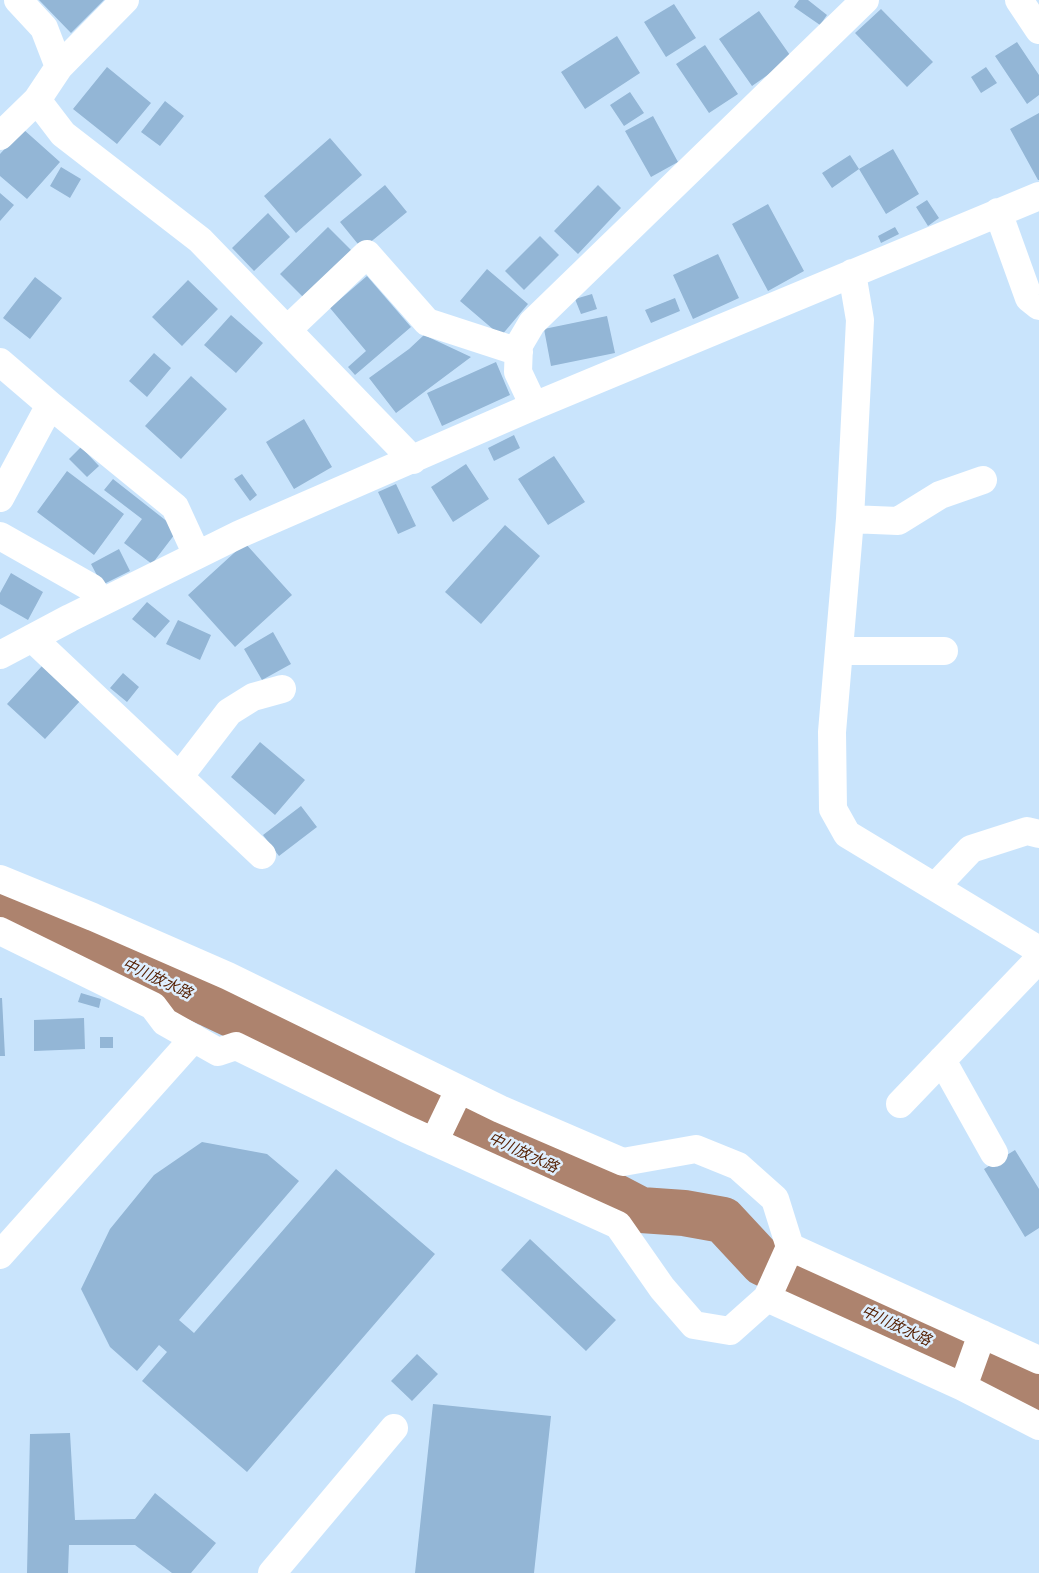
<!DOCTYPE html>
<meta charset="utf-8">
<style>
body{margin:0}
canvas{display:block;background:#c9e4fc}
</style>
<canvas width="1039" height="1573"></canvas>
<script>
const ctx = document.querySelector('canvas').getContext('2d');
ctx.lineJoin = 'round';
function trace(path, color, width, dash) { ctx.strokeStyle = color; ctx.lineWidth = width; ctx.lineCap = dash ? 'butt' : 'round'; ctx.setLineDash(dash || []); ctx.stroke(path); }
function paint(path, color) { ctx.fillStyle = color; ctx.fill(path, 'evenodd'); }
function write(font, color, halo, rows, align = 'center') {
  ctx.font = font + ' Literata,"Noto Sans JP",serif'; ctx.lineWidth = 5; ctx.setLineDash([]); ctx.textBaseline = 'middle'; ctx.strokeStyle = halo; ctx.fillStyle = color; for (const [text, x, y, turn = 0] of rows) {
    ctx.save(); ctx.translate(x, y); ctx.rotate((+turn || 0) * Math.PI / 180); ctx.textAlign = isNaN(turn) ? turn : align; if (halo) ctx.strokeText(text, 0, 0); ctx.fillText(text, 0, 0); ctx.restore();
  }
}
trace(new Path2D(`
 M0,905L599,1188L641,1210L684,1213L723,1220L763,1263L1039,1394`), '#ad836e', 46);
paint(new Path2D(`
 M39,0H104L71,33Z
 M799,0H808L827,15L820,25L794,7Z
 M674,4L696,38L666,57L644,22Z
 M881,9L933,62L907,87L855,33Z
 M759,11L792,58L752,86L719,39Z
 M617,36L640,73L585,109L561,72Z
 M1017,42L1039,75V95L1027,104L995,56Z
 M705,45L738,94L709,113L676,64Z
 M107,67L151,103L117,144L73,109Z
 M986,67L997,83L981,93L971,77Z
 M630,92L644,113L624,126L610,105Z
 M165,101L184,116L160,146L141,132Z
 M1039,113V180H1038L1010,129Z
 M653,116L678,162L651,177L625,131Z
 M23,129L60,162L27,199L0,176V154Z
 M330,138L362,175L296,233L264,196Z
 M893,149L919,194L886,214L859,169Z
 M850,155L859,169L832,188L822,173Z
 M61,167L81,179L70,198L50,186Z
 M385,185L407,212L362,249L340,222Z
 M598,185L621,208L578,254L554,231Z
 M0,193L14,205L0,221Z
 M927,200L939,218L928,226L916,207Z
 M768,204L804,271L768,291L732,224Z
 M268,213L290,237L254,271L232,248Z
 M328,227L354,253L306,300L280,274Z
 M895,227L899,234L881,243L878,236Z
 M540,236L559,255L524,290L505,271Z
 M718,254L739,298L693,319L673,275Z
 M487,269L528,304L501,336L460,301Z
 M367,276L411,327L355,375L348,367L366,351L330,308Z
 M35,277L62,298L30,339L3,318Z
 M188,280L218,309L182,346L152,317Z
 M592,294L597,309L581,314L575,299Z
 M675,298L680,311L651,323L645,310Z
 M231,315L263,343L236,373L204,345Z
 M607,316L615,353L551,366L544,329Z
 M424,335L471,357L396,413L369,378L409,349Z
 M154,353L171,368L147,397L129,381Z
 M496,362L510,395L442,426L427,393Z
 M191,376L227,409L181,459L145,426Z
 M304,419L332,467L294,489L266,442Z
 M514,435L520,448L494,461L488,448Z
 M81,447L99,466L87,477L69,459Z
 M554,456L585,502L548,525L518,479Z
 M466,464L489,499L453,522L431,487Z
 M67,471L124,514L94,555L37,512Z
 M242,474L257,495L250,501L234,479Z
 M113,479L178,530L152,564L124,543L142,519L104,490Z
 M396,484L416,526L398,534L378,492Z
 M505,525L540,556L481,624L445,592Z
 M245,543L292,595L235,647L188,595Z
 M119,549L130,571L102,585L91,564Z
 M11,573L43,592L28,620L0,604V593Z
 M147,602L170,621L155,638L132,619Z
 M178,620L211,635L200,660L166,644Z
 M273,632L291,664L262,680L244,649Z
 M42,666L80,701L45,739L7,704Z
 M123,673L139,687L127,702L110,688Z
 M260,742L305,780L275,815L231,777Z
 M301,806L317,827L279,856L263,835Z
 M81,993L101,999L99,1008L78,1002Z
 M0,998H2L5,1056H0Z
 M84,1018L85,1049L34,1051V1020Z
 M100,1037H113V1048H100Z
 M202,1142L267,1154L299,1181L179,1320L194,1333L336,1169L435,1254L247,1472L142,1381L167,1352L159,1345L137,1371L110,1347L81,1289L110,1229L154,1175Z
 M1015,1150L1039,1189V1228L1025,1237L984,1169Z
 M530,1239L616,1320L586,1351L501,1270Z
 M417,1354L438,1374L412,1401L391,1381Z
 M433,1404L551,1416L534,1573H415Z
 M70,1433L75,1520L135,1519L155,1493L216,1543L191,1573H172L135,1545H69L68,1573H27L30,1434Z`), '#93b6d6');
trace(new Path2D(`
 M18,0L44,28L59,67
 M125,0L59,67L37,100L63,134L200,240L413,460
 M1019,0L1039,30
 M0,136L37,100
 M998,212L1029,298L1039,306
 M852,273L860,320L850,519L832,732L833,809L847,834L1039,950
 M287,330L367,254L427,322L519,352
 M0,362L50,405
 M534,406L518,372L519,345L532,323L865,0
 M0,498L50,405L175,507L197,555
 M850,519L898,521L940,495L983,480
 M0,536L92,588L101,602
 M32,638L262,855
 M839,651H944
 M0,655L70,618L240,534L534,406L1039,196
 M179,777L229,712L253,697L282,689
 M0,879L93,917L228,976L500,1109L623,1162L696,1149L738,1166L775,1199L790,1247L767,1298
 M935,887L971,849L1027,831L1039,834
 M0,931L153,1006L165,1022L218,1052L236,1046L406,1129L618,1225L662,1288L694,1325L730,1331L767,1298L963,1387L1039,1426
 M942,1060L994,1153
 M900,1104L1039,959
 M434,1142L459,1090
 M790,1247L1039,1360
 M0,1255L194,1038
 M963,1387L982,1334
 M272,1573L394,1428`), '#fff', 28);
write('italic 15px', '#531e00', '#dfeffe', [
 ["中川放水路",157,979,25],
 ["中川放水路",523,1153,25],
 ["中川放水路",896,1326,25]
]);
</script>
